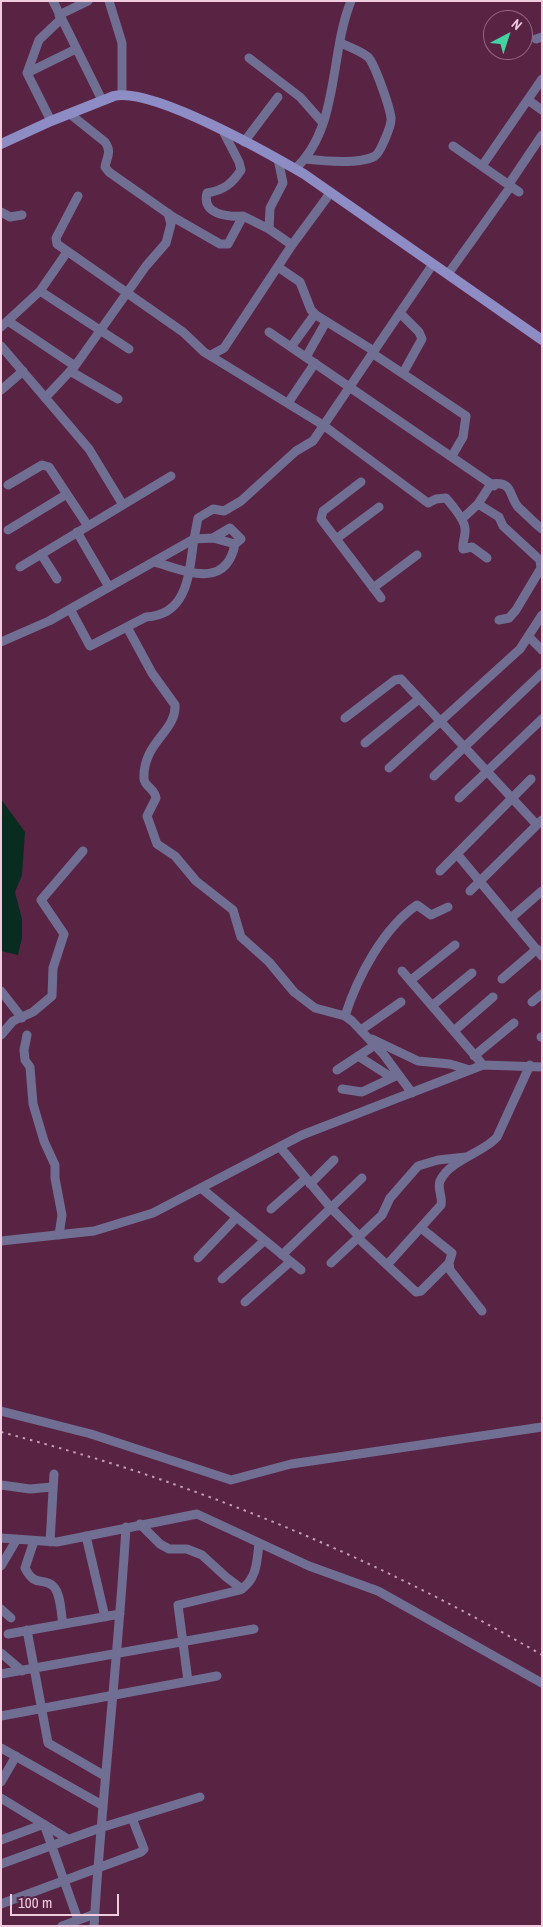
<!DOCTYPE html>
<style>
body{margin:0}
#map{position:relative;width:543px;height:1927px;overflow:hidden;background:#592344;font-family:"Archivo Narrow",sans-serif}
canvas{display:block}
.frame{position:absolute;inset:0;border:2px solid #efcddf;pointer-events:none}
.north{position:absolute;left:483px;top:10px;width:50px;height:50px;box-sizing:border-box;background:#592344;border:1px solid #956782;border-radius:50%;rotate:40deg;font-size:14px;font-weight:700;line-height:20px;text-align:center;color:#efcddf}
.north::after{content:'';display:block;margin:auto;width:18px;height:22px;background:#41d4a1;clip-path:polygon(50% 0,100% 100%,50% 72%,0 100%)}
.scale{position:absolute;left:10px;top:1894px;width:109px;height:22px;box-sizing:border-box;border:2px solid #efcddf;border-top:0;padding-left:6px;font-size:15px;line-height:18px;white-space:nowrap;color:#efcddf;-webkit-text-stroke:4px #592344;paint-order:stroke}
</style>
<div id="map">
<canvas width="543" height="1927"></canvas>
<div class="frame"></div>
<div class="north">N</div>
<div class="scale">100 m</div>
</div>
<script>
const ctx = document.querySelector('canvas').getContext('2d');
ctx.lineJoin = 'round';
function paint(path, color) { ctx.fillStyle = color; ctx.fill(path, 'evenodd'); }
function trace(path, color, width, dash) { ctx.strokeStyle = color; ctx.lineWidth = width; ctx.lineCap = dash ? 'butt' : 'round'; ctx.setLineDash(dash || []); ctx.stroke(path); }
paint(new Path2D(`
 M1,799L25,832L22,875L15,892L22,919V938L18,955L1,951Z`), '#082d20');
trace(new Path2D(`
 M53,1L102,100
 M109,1L122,43V94
 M59,15L88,1
 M536,39L542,37
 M249,58L300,97L323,123
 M27,73L76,49
 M528,100L542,110
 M70,114L105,142C112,152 107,156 105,167L109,172L173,217L220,244H228L243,216L269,229L270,208L283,183L278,159
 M51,121L27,73L39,40L61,19
 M224,133L239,162L241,170C232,184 224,190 207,193C201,215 229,217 243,216
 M244,142L278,97
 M453,146L519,192
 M306,159C323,161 359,165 375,156C380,153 392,125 391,118C390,108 375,64 368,57C361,51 349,47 341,43
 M482,166L542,79
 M295,169C340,127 329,55 351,1
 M509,184L542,135
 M78,196L56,238L57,244L183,332L204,352L323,425L428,503L436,499L446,498C452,505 465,520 465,529C466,536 462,542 463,549L472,547L487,558
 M1,212L10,217L22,215
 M292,245L331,192
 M278,267L300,282L311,310L316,315L374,351
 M448,274L511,186
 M40,291L129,349
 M400,313L419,332L422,339L403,373
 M8,321L75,366
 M1,327L40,291L67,252
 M269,332L494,486
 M1,346L89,449L123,505
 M291,347L315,314
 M372,353L466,416L463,437L452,456
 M211,355L224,348L292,245L269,229
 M306,357L326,322
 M70,371L118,399
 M1,390L23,371
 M45,398L75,366L146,266L166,243L171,224L168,213
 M288,403L315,363
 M361,482L323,511L321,519L381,598
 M8,485L42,465L49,467L88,526
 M478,504L491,484C514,481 508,495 518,507C526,514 534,523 542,529
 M463,518L478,504L499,517L503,526L540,560L541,568L516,610L509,618L499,620
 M8,530L67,494
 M77,532L109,587
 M336,539L379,507
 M41,554L57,579
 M154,562C184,570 226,591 235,544
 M20,567L171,476
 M373,588L417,555
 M70,609L90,646L146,617C189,615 189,571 194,539L213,538L230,528L241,539L235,544L213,538
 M127,627L152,673L175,705C177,731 142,743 144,779C145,787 155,789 156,798L147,816L157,844L175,856L196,881L233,910L241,937L269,962L294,992L315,1008L345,1016L352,1021L384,1055L412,1093
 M529,637L542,650
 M1,642L49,621L194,539L198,518L213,509L224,511L241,501L296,451L313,441L433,264
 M345,718L395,680L401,679L537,825
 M365,743L419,699
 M389,768L520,649L542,615
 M434,776L542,673
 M459,798L542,719
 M457,854L542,956
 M440,871L531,779
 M470,891L542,820
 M511,918L542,891
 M402,971L483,1065
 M502,979L537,949
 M411,980L455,945
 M1,991L22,1018
 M532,1002L542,994
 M433,1005L472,973
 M345,1016C357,978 383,928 417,905L431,915L448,907
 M361,1030L401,1002
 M455,1030L493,997
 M1,1035L13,1021L33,1012L52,996L53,968L64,934L41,900L83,851
 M27,1035L24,1050L25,1060L30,1067L33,1104L44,1141L55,1165V1178L62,1215L59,1235
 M541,1037H542
 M372,1039L418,1061L450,1064L470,1070
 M358,1056L391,1077
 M474,1056L514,1023
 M337,1070L375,1045
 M342,1089L362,1092L398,1075
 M280,1147L331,1208L359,1236
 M310,1184L334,1160
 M201,1188L301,1270
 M271,1209L305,1179
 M421,1228L452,1253L449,1263L450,1270L482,1311
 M358,1238L416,1292L421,1291L449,1263
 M1,1241L94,1231L153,1213L302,1135L483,1065L542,1067
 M282,1255L362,1178
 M198,1258L236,1218
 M331,1263L382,1215L390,1198L418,1166L438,1160L466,1157
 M387,1265L441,1205C443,1197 437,1189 440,1181C449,1160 485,1152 497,1137L530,1065
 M222,1279L264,1241
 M245,1302L290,1262
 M1,1411L91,1434L231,1480L291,1464L542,1427
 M1,1485L30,1489L52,1487
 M140,1524L160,1544L169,1549H187L202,1555L226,1577L242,1589
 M86,1536L105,1617
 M1,1538L57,1542L197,1514L309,1566L378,1591L542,1683
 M34,1541L25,1568C35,1588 43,1577 53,1586C61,1593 61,1615 63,1624
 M50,1542L54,1474
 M1,1566L17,1539
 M1,1609L11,1618
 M27,1630L48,1743L105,1776
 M8,1634L120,1614
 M1,1653L22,1671
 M1,1674L254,1629
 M188,1681L178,1605L240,1590C257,1580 257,1561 259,1543
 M1,1716L217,1676
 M1,1748L102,1805
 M1,1782L16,1756
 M1,1798L68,1839
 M1,1840L44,1824L78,1920
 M1,1864L100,1828L200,1797
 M1,1904L141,1852L144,1849L132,1818
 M62,1926L95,1914
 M94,1926C102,1793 118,1660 126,1527`), '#706f93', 9);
trace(new Path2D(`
 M1,144L51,121L114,96C152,87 268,153 304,174L542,340`), '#8e8cc4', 10);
trace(new Path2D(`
 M1,1432C61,1448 121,1465 179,1486C304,1530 427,1588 542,1655`), '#c59eb4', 2, [2.5, 5]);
</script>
